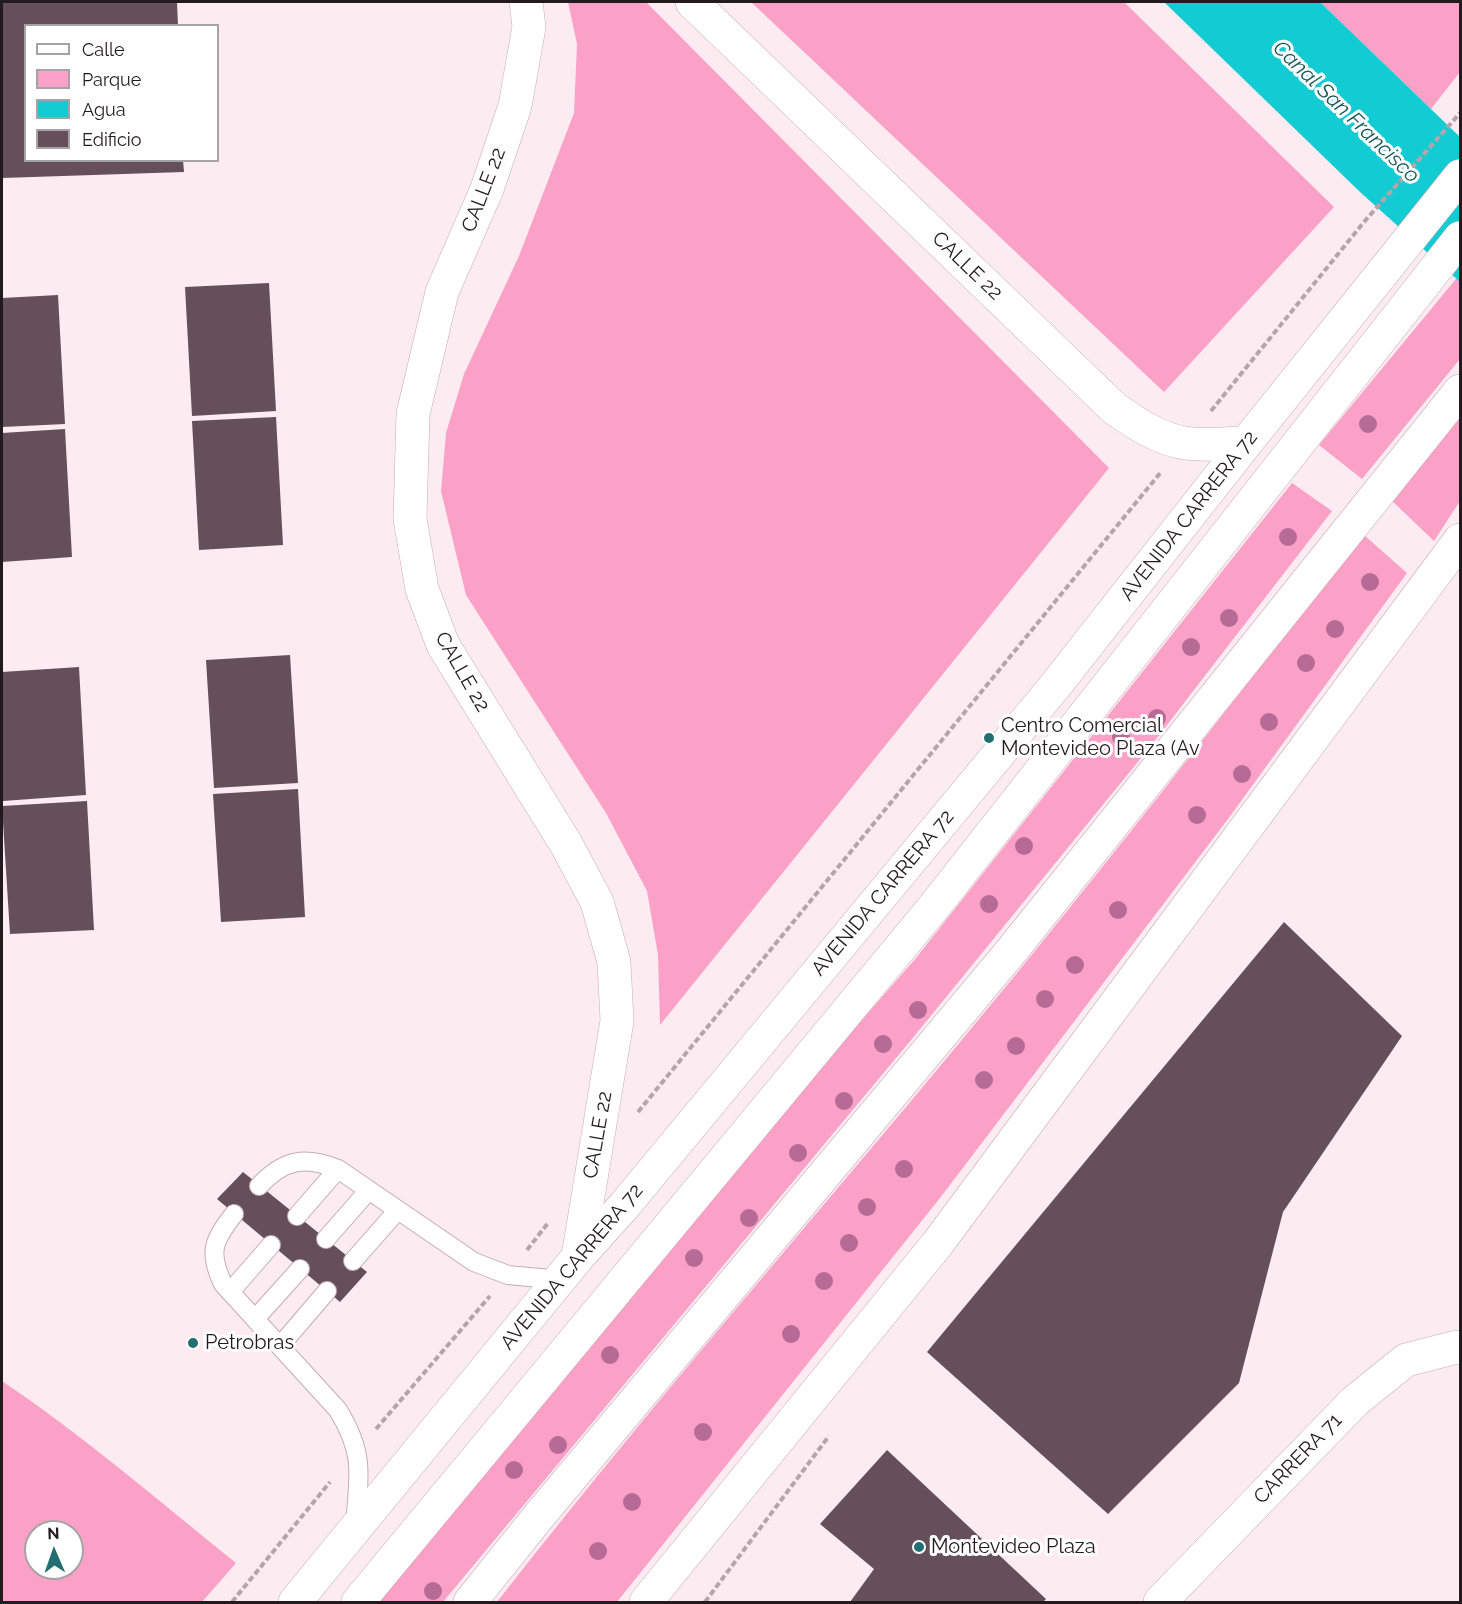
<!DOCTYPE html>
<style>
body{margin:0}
#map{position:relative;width:1462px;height:1604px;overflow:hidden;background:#fcecf1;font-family:Raleway,sans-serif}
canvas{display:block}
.frame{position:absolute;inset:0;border:3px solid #231a1e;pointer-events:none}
.legend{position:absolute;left:24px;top:24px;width:195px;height:138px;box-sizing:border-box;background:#fff;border:2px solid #a7a3a5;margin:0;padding:8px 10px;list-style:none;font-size:18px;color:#231a1e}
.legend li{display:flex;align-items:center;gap:12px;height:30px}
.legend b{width:30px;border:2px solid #a7a3a5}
.north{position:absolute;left:24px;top:1520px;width:60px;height:60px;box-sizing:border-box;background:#fff;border:2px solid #a7a3a5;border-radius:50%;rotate:358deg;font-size:16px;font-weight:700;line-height:24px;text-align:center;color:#231a1e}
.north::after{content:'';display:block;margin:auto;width:21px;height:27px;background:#226e71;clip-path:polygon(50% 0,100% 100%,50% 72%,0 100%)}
</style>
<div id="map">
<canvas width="1462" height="1604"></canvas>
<div class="frame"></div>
<ul class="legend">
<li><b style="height:8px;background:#fff"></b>Calle</li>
<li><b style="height:16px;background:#fba0c6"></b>Parque</li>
<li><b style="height:16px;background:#13ccd3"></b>Agua</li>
<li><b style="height:16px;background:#654f58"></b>Edificio</li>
</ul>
<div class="north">N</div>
</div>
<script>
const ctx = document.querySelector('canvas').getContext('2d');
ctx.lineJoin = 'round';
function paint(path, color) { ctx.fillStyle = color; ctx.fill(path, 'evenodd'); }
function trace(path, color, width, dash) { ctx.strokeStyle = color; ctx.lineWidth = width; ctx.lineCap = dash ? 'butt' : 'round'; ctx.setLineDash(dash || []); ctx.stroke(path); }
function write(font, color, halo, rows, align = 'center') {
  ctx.font = font + ' Raleway,sans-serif'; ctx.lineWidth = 6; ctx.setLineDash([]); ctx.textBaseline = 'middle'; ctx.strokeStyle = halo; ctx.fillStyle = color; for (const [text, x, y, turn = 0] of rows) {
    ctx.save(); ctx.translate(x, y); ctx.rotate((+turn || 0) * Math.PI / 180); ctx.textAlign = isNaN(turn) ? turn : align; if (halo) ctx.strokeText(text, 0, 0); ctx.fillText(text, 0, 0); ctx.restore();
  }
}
paint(new Path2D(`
 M568,2H646L1109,468L660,1025L658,955L647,891L606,813L466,595L441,491L446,433L464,374L519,256L574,113L577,44Z
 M751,2H1124L1334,207L1164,392Z
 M1320,2H1460V72L1431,109Z
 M1460,274V359L1362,479L1319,445Z
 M1460,410V501L1434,541L1390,499Z
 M1292,483L1332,511L1150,747L916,1034L443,1602H375L586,1336L916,958Z
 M1364,535L1407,573L1228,819L940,1198L617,1602H497C674,1375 866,1160 1047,936C1154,804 1258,669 1364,535Z
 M2,1381C84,1436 159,1501 236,1563L202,1602H2ZM36,1532H72V1568H36Z`), '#fba0c6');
paint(new Path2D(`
 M1164,2H1320L1460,137V282L1360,192Z`), '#13ccd3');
paint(new Path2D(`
 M2,2H177L178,26H26V160H183L184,172L2,178Z
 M269,283L276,411L192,416L185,287Z
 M58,295L65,424L2,427V298Z
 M276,417L283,545L199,550L192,421Z
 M65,429L72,557L2,562V433Z
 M290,655L298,783L214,788L206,660Z
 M79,667L86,795L3,801L2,672Z
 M298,789L305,917L221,922L213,794Z
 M87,801L94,930L10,934L2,806Z
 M1284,922L1402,1036L1283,1212L1239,1383L1108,1514L927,1352Z
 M243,1172L367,1272L340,1302L217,1199Z
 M887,1450L1046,1599L1043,1602H850L874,1569L820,1524Z`), '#654f58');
const lane = new Path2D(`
 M259,1186C284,1159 305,1156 338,1169L474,1262L508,1275L561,1280
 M234,1214C213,1241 208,1252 223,1284L338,1410C365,1454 359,1475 355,1524
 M297,1216L338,1169
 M326,1239L369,1190
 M353,1261L398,1210
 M230,1292L271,1245
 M255,1319L300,1269
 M280,1346L327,1291`);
const street = new Path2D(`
 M526,2L529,27L515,106L487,189L442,292L413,414L410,519L422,589L443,645L566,844L597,902L614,962L617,1021L578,1257
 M692,2L1114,408C1135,423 1159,439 1185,443C1205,446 1226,443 1246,443
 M1160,1602L1355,1401L1406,1360L1457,1347L1460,1348`);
const highway = new Path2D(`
 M295,1602L578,1257L624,1206L1055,686L1246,443L1460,176
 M358,1602L933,908L1460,238
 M470,1602L539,1516L1013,949L1460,391
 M646,1602L938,1243L1460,540`);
trace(lane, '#c5abb4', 20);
trace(street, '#c5abb4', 34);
trace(highway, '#c5abb4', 34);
trace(new Path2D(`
 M1211,411L1364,222L1460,113
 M638,1112L1161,472
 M527,1250L548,1223
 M376,1429L490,1296
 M232,1602L330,1482
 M705,1602L829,1436`), '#b3a5aa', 4, [6, 3]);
trace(lane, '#fff', 18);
trace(street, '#fff', 33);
trace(highway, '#fff', 33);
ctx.fillStyle = '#b66b96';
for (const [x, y] of [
 [1368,424],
 [1288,537],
 [1370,582],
 [1229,618],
 [1335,629],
 [1191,647],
 [1306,663],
 [1157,718],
 [1269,722],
 [1121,737],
 [1242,774],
 [1197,815],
 [1024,846],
 [989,904],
 [1118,910],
 [1075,965],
 [1045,999],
 [918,1010],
 [883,1044],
 [1016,1046],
 [984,1080],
 [844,1101],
 [798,1153],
 [904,1169],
 [867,1207],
 [749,1218],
 [849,1243],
 [694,1258],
 [824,1281],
 [791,1334],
 [610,1355],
 [703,1432],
 [558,1445],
 [514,1470],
 [632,1502],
 [598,1551],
 [433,1591]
]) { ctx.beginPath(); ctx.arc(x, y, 9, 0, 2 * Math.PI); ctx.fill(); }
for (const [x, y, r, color] of [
 [989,738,6,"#226e71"],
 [193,1343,6,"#226e71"],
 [919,1547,6,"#226e71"]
]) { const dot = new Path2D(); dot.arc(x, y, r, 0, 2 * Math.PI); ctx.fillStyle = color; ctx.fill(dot); trace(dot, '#fff', 2); }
write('20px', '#231a1e', '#fff', [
 ["CALLE 22",484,190,-69],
 ["CALLE 22",967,266,44],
 ["AVENIDA CARRERA 72",1189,516,-52],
 ["CALLE 22",462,672,60],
 ["AVENIDA CARRERA 72",883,893,-50],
 ["CALLE 22",598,1135,-80],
 ["AVENIDA CARRERA 72",572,1267,-50],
 ["CARRERA 71",1298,1459,-46]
]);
write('20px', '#231a1e', '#fff', [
 ["Centro Comercial",1001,726],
 ["Montevideo Plaza (Av",1001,749],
 ["Petrobras",205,1343],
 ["Montevideo Plaza",931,1547]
], 'left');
write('italic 21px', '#17595c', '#fff', [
 ["Canal San Francisco",1346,112,44]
]);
</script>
